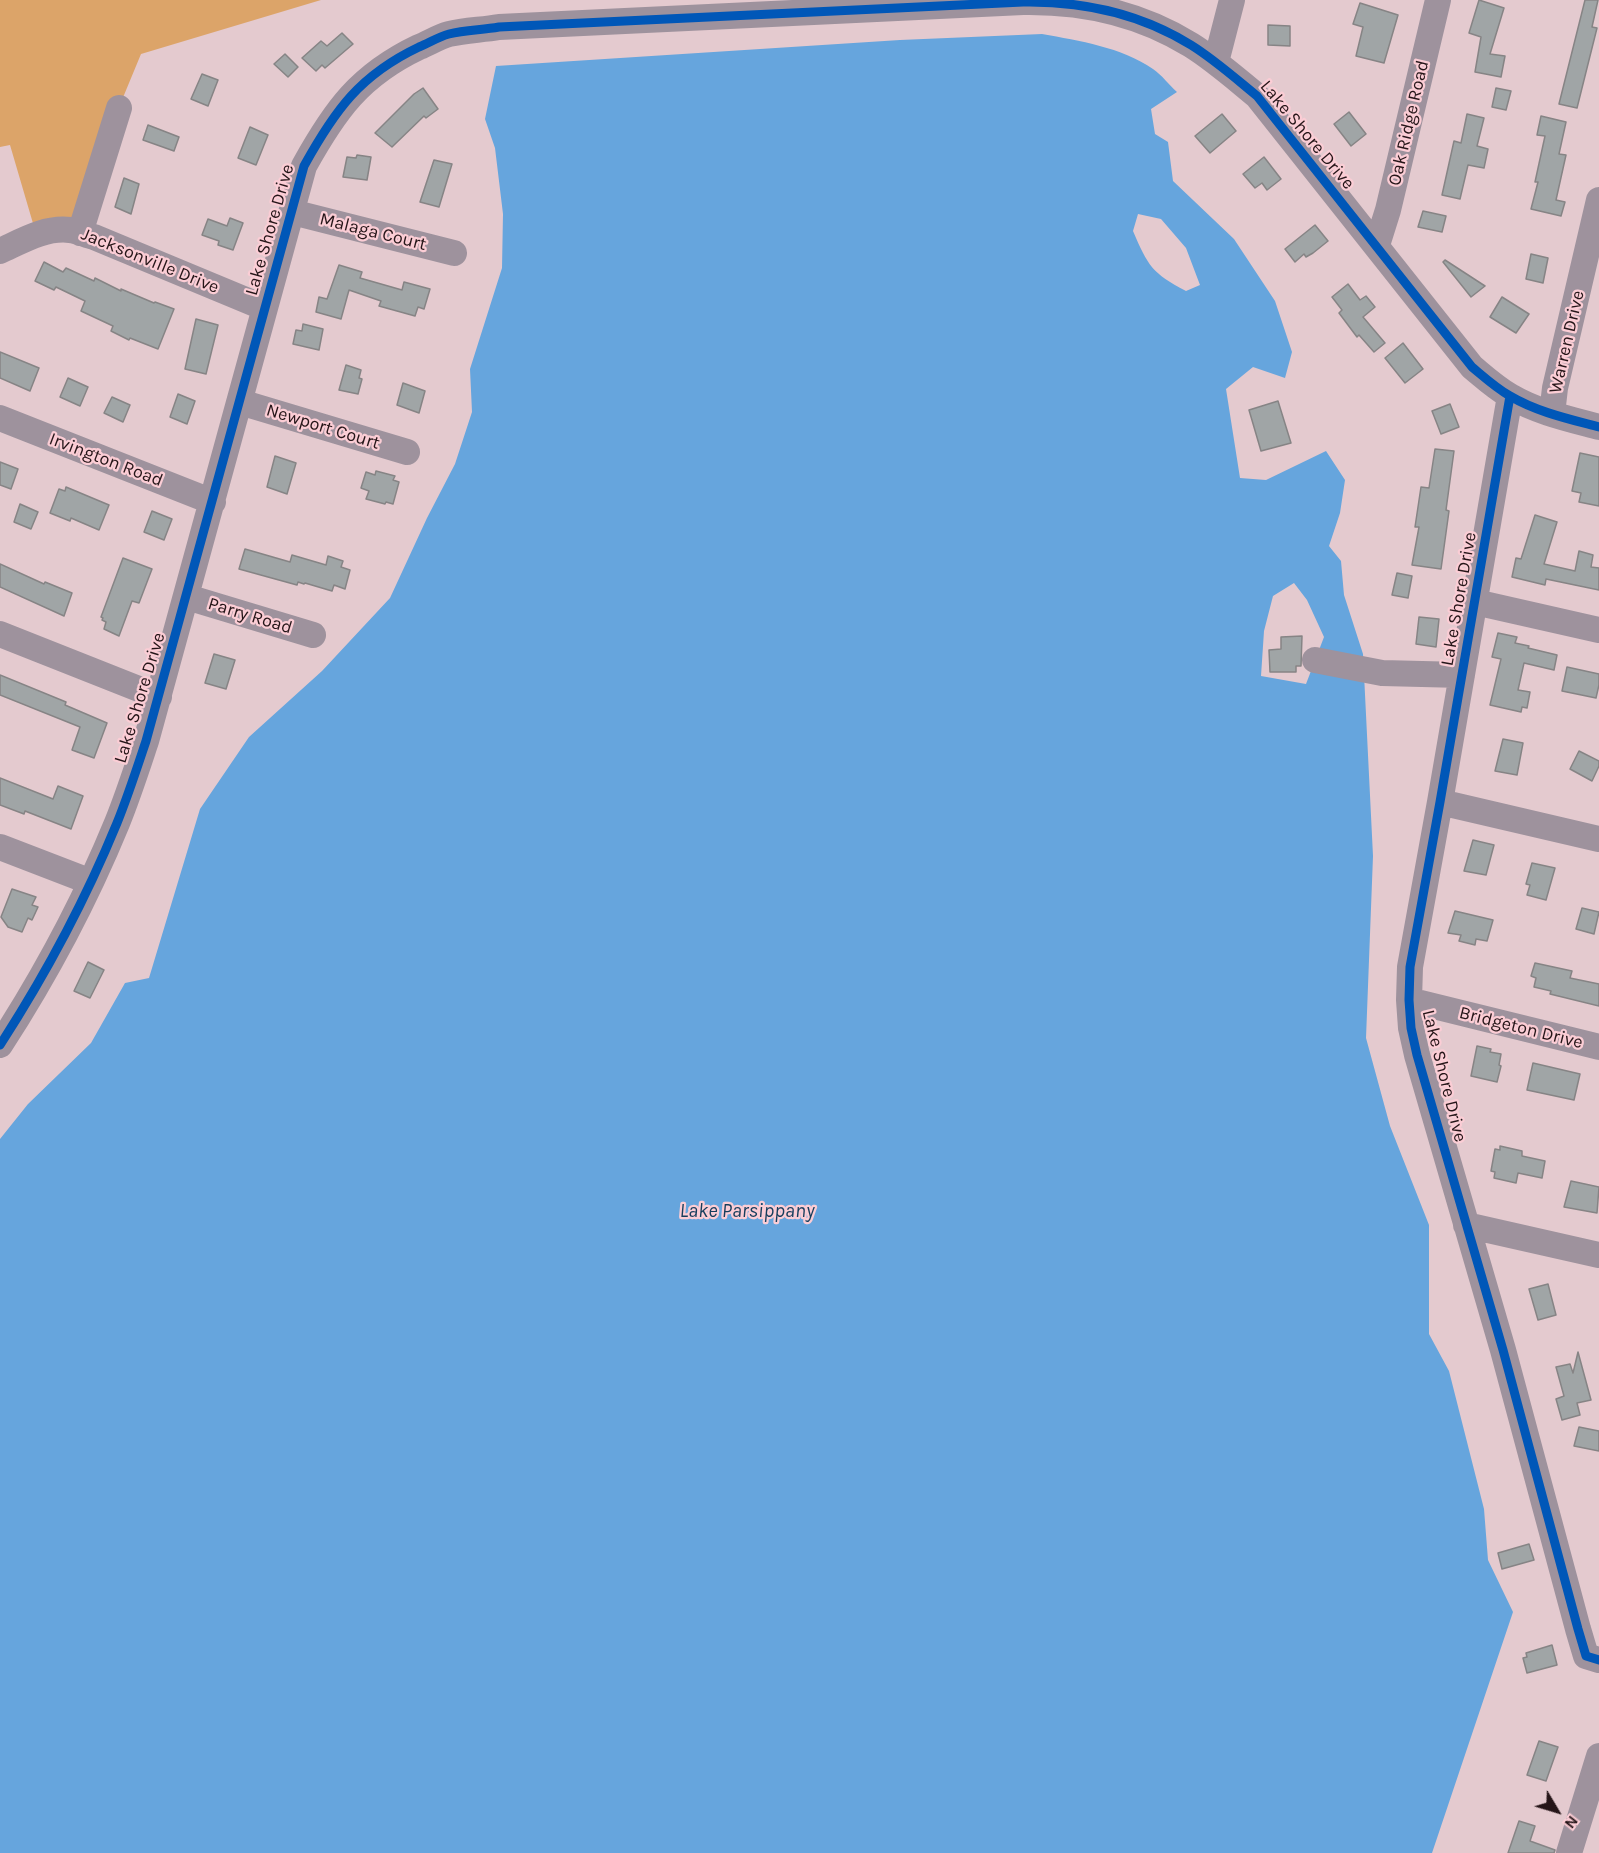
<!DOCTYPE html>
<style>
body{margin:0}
#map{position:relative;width:1599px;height:1853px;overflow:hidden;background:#e4cacf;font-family:Karla,sans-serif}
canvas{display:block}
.north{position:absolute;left:1527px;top:1781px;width:60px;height:60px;-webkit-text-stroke:4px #fbcdd5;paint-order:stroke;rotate:128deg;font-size:16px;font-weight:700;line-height:24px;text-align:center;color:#251518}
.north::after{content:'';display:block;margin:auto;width:21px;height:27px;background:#251518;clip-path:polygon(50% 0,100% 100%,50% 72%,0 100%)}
</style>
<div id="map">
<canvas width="1599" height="1853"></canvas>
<div class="north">N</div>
</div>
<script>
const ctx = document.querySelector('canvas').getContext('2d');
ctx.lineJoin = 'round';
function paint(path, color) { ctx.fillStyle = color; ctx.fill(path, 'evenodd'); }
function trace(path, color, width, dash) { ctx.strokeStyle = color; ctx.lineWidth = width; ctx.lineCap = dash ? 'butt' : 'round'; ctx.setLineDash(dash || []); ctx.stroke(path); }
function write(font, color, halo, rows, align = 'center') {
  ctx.font = font + ' Karla,sans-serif'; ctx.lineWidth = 4.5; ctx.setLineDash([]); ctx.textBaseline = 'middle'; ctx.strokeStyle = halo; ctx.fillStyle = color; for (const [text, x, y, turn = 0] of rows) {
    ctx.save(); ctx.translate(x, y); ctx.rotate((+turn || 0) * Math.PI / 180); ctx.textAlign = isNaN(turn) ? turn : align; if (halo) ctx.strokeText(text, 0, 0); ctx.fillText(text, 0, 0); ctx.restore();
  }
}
paint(new Path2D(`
 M0,0H321L141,54L69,228L37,237L10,145L0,147Z`), '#dca469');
paint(new Path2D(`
 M1042,34C1080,41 1121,47 1153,69C1162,75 1169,85 1177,92L1151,109L1155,134L1168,142L1173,181L1234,239L1275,301L1292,352L1285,378L1253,367L1226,389L1240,478L1266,480L1326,451L1345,480L1340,513L1329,546L1341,561L1344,595L1363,654L1373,856L1366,1038L1390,1126L1429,1225V1334L1449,1371L1484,1509L1488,1560L1513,1612L1432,1853H0V1139L28,1104L91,1043L125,983L149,978L200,809L249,737L322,671L390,598L427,518L455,464L472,412L470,369L502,268L503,214L495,148L485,119L496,66L900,40ZM1138,214L1161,219L1186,248L1200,285L1186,291C1152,273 1148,266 1133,231ZM1294,583L1307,600L1324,637L1306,684L1261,676L1264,631L1273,596Z`), '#66a5dd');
const building = new Path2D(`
 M1479,0L1504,8L1490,54L1505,56L1501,77L1475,72L1481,37L1469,33Z
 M1585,0H1598L1592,27L1597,28L1577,108L1559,104Z
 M1360,3L1398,15L1384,63L1356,56L1363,27L1353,24Z
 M1268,25L1290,26V46L1268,45Z
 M342,33L353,44L325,68L322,65L316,71L302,58L321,41L327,46Z
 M285,54L298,67L288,77L274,64Z
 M202,74L218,80L208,106L191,99Z
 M423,88L438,109L426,118L424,116L392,147L375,133L414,94Z
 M1496,88L1511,91L1506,110L1492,107Z
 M1349,112L1366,134L1351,146L1334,124Z
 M1222,114L1236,131L1210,153L1195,136Z
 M1467,114L1484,118L1477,146L1488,149L1484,168L1468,165L1460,199L1442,195L1454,141L1461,143Z
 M1541,116L1566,122L1559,154L1566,155L1556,200L1565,202L1561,216L1531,209L1538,182H1535L1545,136L1537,135Z
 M148,125L179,137L174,151L143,140Z
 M250,127L268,135L256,165L238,158Z
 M357,155L371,157L367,180L343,177L347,157L356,158Z
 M1264,157L1281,179L1267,190L1262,183L1255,188L1243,174Z
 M434,160L452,164L439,207L420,202Z
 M124,178L139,184L131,214L115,207Z
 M1423,211L1446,216L1442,232L1418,227Z
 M230,218L243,223L233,250L218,245L219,241L202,235L208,219L227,226Z
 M1315,225L1328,241L1313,253L1306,257L1304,254L1295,262L1285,249Z
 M1531,254L1548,258L1543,283L1526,279Z
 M1445,260L1485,286L1471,297L1443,262Z
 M44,262L63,272L66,268L94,281L95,278L121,291V289L154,303L155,302L174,309L158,349L130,338L129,340L111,331L113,326L81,311L85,301L56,287L54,290L35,281Z
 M339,265L362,272L360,278L402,290L404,282L430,289L424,309L418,307L415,316L379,306L381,301L349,290L341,319L316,312L319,297L327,299Z
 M1348,284L1360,300L1366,296L1375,307L1363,317L1385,343L1374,352L1359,335L1357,337L1339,313L1342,310L1332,297Z
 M1502,297L1529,314L1516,333L1490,317Z
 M196,319L218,325L206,374L185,369Z
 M303,324L323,329L319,350L293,344L296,330L302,331Z
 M1403,343L1423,369L1405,383L1385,358Z
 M0,352L39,368L30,391L0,378Z
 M346,365L361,370L359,378L362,379L358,394L339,390Z
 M68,378L88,387L80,406L60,397Z
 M403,383L425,391L419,413L397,405Z
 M178,394L195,401L187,424L170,417Z
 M112,397L130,405L123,422L104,413Z
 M1278,401L1291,443L1261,451L1249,410Z
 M1450,404L1459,427L1441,434L1432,411Z
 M1435,449L1454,451L1446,510L1449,511L1441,569L1412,565L1419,527H1415L1421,487L1429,488Z
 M1580,453L1599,457V506L1579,502L1581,493L1572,491Z
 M275,456L296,463L287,494L267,487Z
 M0,462L18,469L11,489L0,485Z
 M376,471L395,476L393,480L399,482L393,504L386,502L385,504L366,499L369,491L361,488L366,472L375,475Z
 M66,487L109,505L99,530L71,518L70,521L50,513L59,489L65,491Z
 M20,504L38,512L31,529L14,522Z
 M152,511L172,519L164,540L144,532Z
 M1535,515L1557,522L1544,564L1575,571L1579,551L1593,555L1591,567L1599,568V590L1546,579L1545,585L1512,577L1516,558L1521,559Z
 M245,549L290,562L292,555L326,565L328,556L343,561L341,567L350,570L345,589L334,585L332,591L305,583L304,584L298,582L297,585L239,569Z
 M123,558L152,569L139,603L132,601L119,636L104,629L106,622L102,620L103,618L101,617Z
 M0,564L44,584L45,582L72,593L64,616L0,587Z
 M1397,573L1412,576L1408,598L1392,595Z
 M1419,617L1439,619L1436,647L1416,644Z
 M1498,633L1517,637L1515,643L1529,646L1528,648L1557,655L1554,670L1524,663L1518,690L1530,692L1527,708L1522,707L1521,712L1490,705L1501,659L1492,657Z
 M1302,636L1301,666H1296V672H1270L1269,650L1281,649V637Z
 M214,654L235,660L226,689L205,683Z
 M1567,667L1599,674V685L1596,698L1562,691Z
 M0,675L66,702L65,705L107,723L94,758L72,750L80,727L0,695Z
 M1503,739L1523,743L1517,775L1495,771Z
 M1579,751L1599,761V766L1592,781L1570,769Z
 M0,778L53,799L58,786L83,796L71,829L25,811L24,814L0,805Z
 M1473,840L1494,845L1486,875L1464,871Z
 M1532,863L1555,868L1546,900L1527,895L1530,885L1526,884Z
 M12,889L36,897L32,905L38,907L32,920L28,918L22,932L8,927L1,917Z
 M1582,908L1599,912L1594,934L1576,929Z
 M1455,911L1493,920L1487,941L1476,939L1475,945L1459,941L1461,935L1448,933Z
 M88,962L104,970L90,998L74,991Z
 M1535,963L1572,971L1570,978L1599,984V1006L1550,994L1551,991L1534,987L1536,978L1531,976Z
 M1477,1046L1491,1049L1490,1052L1501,1054L1499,1065L1501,1066L1497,1082L1471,1076Z
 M1533,1063L1580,1074L1574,1100L1527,1090Z
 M1500,1146L1522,1151V1156L1545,1161L1542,1178L1518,1173L1516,1183L1494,1178L1495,1172L1491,1171L1495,1149L1500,1150Z
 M1571,1181L1599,1187L1597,1213L1564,1207Z
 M1548,1284L1556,1315L1538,1320L1529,1289Z
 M1578,1352L1591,1400L1577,1403L1580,1415L1562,1420L1556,1399L1564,1396L1556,1367L1570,1364L1573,1373Z
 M1579,1427L1599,1431V1451L1574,1446Z
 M1529,1544L1534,1560L1502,1569L1498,1553Z
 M1552,1645L1557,1665L1527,1673L1523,1658L1527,1657L1526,1653Z
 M1539,1741L1558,1747L1546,1781L1527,1775Z
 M1519,1821L1535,1826L1530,1841L1555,1850L1554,1853H1508Z`);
paint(building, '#a0a5a6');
trace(building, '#868485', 1.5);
trace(new Path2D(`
 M1216,62L1232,0
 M292,212L454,253
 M80,233L119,108
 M1377,245L1388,210L1438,0
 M0,251C22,241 45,227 70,230C78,231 86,235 94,237L265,308
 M1510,396L1440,802L1410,967L1409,1000L1411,1028L1417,1055L1503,1350L1578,1629L1586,1656L1599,1660
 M240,402L407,452
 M1552,414L1555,388L1599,200
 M0,418L213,502
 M187,597L313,635
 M1475,602L1599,630
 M0,634L159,697
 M1315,660L1382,673L1462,675
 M1440,802L1599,839
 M0,847L91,882
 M1409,1000L1599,1047
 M0,1045C46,974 85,901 117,823C128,796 137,768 146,741L304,166C335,110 360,75 419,47C429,43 438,37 449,34C465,30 482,30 499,27L1023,2C1082,1 1141,14 1191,45C1215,60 1235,78 1257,96L1472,367C1484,377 1496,388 1510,396C1537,412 1569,419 1599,427
 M1466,1225L1599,1255
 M1569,1853L1599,1756`), '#9e929d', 26);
trace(new Path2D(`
 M1510,396L1440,802L1410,967L1409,1000L1411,1028L1417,1055L1503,1350L1578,1629L1586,1656L1599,1660
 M0,1045C46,974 85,901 117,823C128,796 137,768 146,741L304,166C335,110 360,75 419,47C429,43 438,37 449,34C465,30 482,30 499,27L1023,2C1082,1 1141,14 1191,45C1215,60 1235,78 1257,96L1472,367C1484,377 1496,388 1510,396C1537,412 1569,419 1599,427`), '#0057b8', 9);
write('18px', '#251518', '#fbcdd5', [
 ["Oak Ridge Road",1409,123,-77],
 ["Lake Shore Drive",1307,135,50],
 ["Lake Shore Drive",270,230,-74],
 ["Malaga Court",373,232,14],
 ["Jacksonville Drive",150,261,22],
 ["Warren Drive",1567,342,-77],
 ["Newport Court",323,427,17],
 ["Irvington Road",106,460,21],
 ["Lake Shore Drive",1459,599,-80],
 ["Parry Road",250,616,17],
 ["Lake Shore Drive",140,698,-73],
 ["Bridgeton Drive",1521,1028,14],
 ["Lake Shore Drive",1444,1076,76]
]);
write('italic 20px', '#153d5c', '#fbcdd5', [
 ["Lake Parsippany",747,1211]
]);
</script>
